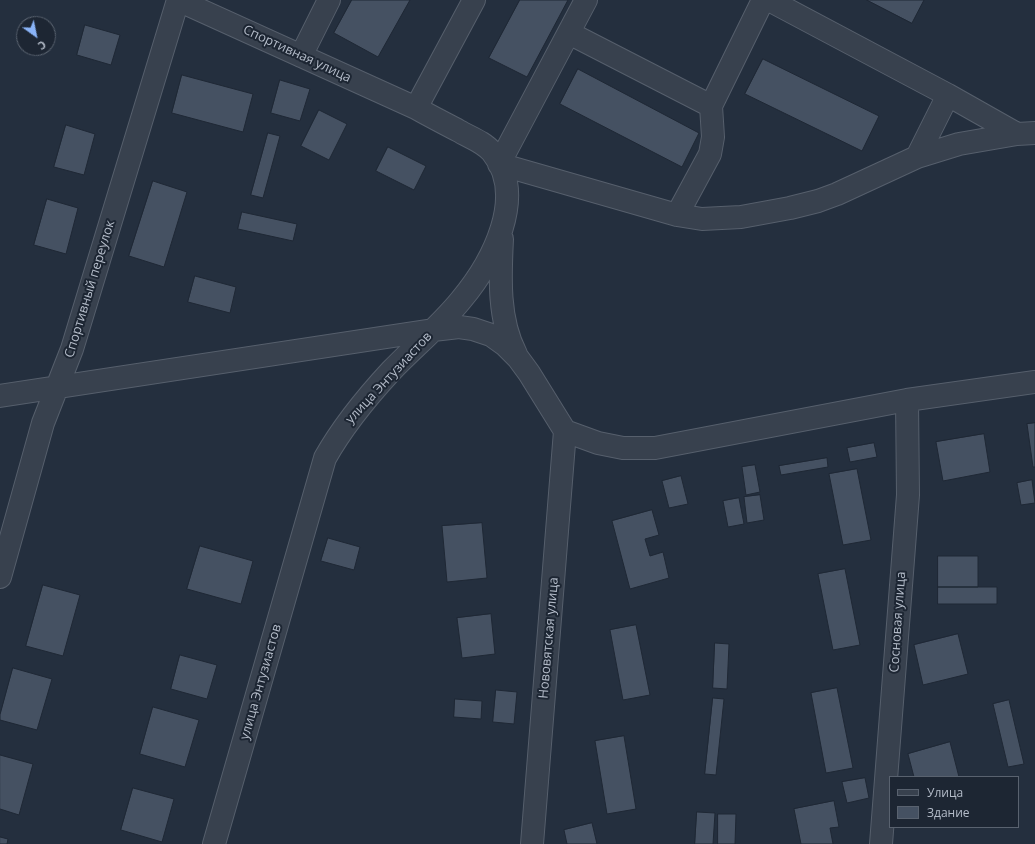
<!DOCTYPE html>
<meta charset="utf-8">
<style>
body{margin:0}
#map{position:relative;width:1035px;height:844px;overflow:hidden;background:#242f3e;font-family:"Open Sans",sans-serif}
canvas{display:block}
.legend{position:absolute;left:889px;top:776px;width:130px;height:52px;box-sizing:border-box;background:#1d2633;border:1px solid #59626f;margin:0;padding:5px 7px;list-style:none;font-size:12px;color:#b4bcc9}
.legend li{display:flex;align-items:center;gap:8px;height:20px}
.legend b{width:20px;border:1px solid #59626f}
.north{position:absolute;left:16px;top:16px;width:40px;height:40px;box-sizing:border-box;background:#1d2633;border:1px solid #59626f;border-radius:50%;rotate:147deg;font-size:11px;font-weight:700;line-height:16px;text-align:center;color:#b4bcc9}
.north::after{content:'';display:block;margin:auto;width:14px;height:18px;background:#8ab4f8;clip-path:polygon(50% 0,100% 100%,50% 72%,0 100%)}
</style>
<div id="map">
<canvas width="1035" height="844"></canvas>
<ul class="legend">
<li><b style="height:5px;background:#38414e"></b>Улица</li>
<li><b style="height:11px;background:#455162"></b>Здание</li>
</ul>
<div class="north">С</div>
</div>
<script>
const ctx = document.querySelector('canvas').getContext('2d');
ctx.lineJoin = 'round';
function paint(path, color) { ctx.fillStyle = color; ctx.fill(path, 'evenodd'); }
function trace(path, color, width, dash) { ctx.strokeStyle = color; ctx.lineWidth = width; ctx.lineCap = dash ? 'butt' : 'round'; ctx.setLineDash(dash || []); ctx.stroke(path); }
function write(font, color, halo, rows, align = 'center') {
  ctx.font = font + ' "Open Sans",sans-serif'; ctx.lineWidth = 4; ctx.setLineDash([]); ctx.textBaseline = 'middle'; ctx.strokeStyle = halo; ctx.fillStyle = color; for (const [text, x, y, turn = 0] of rows) {
    ctx.save(); ctx.translate(x, y); ctx.rotate((+turn || 0) * Math.PI / 180); ctx.textAlign = isNaN(turn) ? turn : align; if (halo) ctx.strokeText(text, 0, 0); ctx.fillText(text, 0, 0); ctx.restore();
  }
}
const building = new Path2D(`
 M352,0H410L378,57L334,33Z
 M520,0H568L527,77L489,58Z
 M867,0H924L912,23Z
 M85,25L120,35L111,65L77,55Z
 M763,59L879,116L862,151L745,94Z
 M578,69L699,133L682,167L560,104Z
 M182,75L253,94L243,132L172,113Z
 M280,80L310,89L300,121L271,113Z
 M319,110L347,124L329,160L301,146Z
 M66,125L95,134L84,175L54,167Z
 M268,133L280,136L263,198L251,195Z
 M388,147L426,166L414,190L376,171Z
 M153,181L187,192L164,267L129,256Z
 M47,199L78,208L66,254L34,245Z
 M242,212L297,224L293,241L238,229Z
 M195,276L236,287L230,313L188,302Z
 M1035,423V467H1033L1027,424Z
 M984,434L990,472L943,481L936,442Z
 M874,443L877,457L850,462L847,448Z
 M827,458L828,467L781,475L779,466Z
 M755,465L760,492L746,495L742,467Z
 M857,469L871,540L843,545L829,474Z
 M681,476L688,504L669,508L662,481Z
 M1032,480L1035,503L1021,505L1017,483Z
 M760,495L764,520L747,523L744,497Z
 M739,498L744,524L728,527L723,501Z
 M652,510L659,535L645,539L650,556L663,552L669,578L630,589L612,521Z
 M482,523L487,578L447,582L442,526Z
 M328,538L360,547L354,570L321,561Z
 M200,546L253,561L241,604L187,589Z
 M938,556H978V587H938Z
 M845,569L860,645L833,650L818,574Z
 M43,585L80,595L63,656L26,646Z
 M938,587H997V604H938Z
 M491,614L495,654L462,658L457,618Z
 M636,625L650,695L623,700L610,630Z
 M958,634L968,674L923,685L914,645Z
 M715,643L729,644L727,689L713,688Z
 M180,655L217,665L207,699L171,689Z
 M13,668L52,679L37,730L0,720V715Z
 M837,688L853,768L826,773L811,693Z
 M496,690L517,692L514,724L493,722Z
 M713,698L724,699L716,775L705,774Z
 M455,699L482,701L481,719L454,717Z
 M1009,700L1024,764L1008,767L993,704Z
 M153,707L199,720L185,767L140,754Z
 M624,736L636,809L607,814L595,741Z
 M950,742L959,777H914L908,754Z
 M0,755L33,764L19,815L0,809Z
 M865,778L869,798L847,803L842,782Z
 M133,788L174,799L162,842L121,830Z
 M834,801L839,827L830,828L833,844H801L794,809Z
 M697,812L715,813L713,844H695Z
 M718,814H736L735,844H718Z
 M592,823L597,844H567L564,830Z
 M0,837L8,839L7,844H0Z`);
paint(building, '#455162');
trace(building, '#1f2835', 1);
const minor = new Path2D(`
 M178,0L416,108
 M586,0L499,164L677,215L702,219L741,217L790,208L818,201L837,194L917,157L959,144L1017,134
 M769,0L948,95L1017,134L1035,133
 M569,33L711,106L763,0
 M301,56L329,0
 M917,157L948,95
 M677,215L710,154L713,137L711,106
 M502,239C500,277 498,320 516,354
 M0,396L433,330L459,327L473,329L491,335L505,345L518,358L529,373L565,431L598,443L623,448H655L907,400L1035,382
 M0,577L43,423L72,349L178,0
 M214,844L325,458C343,426 366,398 391,371C414,347 440,326 461,300C492,263 528,196 492,152C484,142 469,137 459,131C444,123 430,116 416,108L474,0
 M532,844L565,431
 M881,844L908,495L907,400`);
trace(minor, '#565f6c', 24);
trace(minor, '#38414e', 22);
write('13px', '#b4bcc9', '#1d2633', [
 ["Спортивная улица",297,54,25],
 ["Спортивный переулок",90,289,-73],
 ["улица Энтузиастов",389,378,-47],
 ["Сосновая улица",898,622,-86],
 ["Нововятская улица",549,638,-85],
 ["улица Энтузиастов",261,682,-74]
]);
</script>
